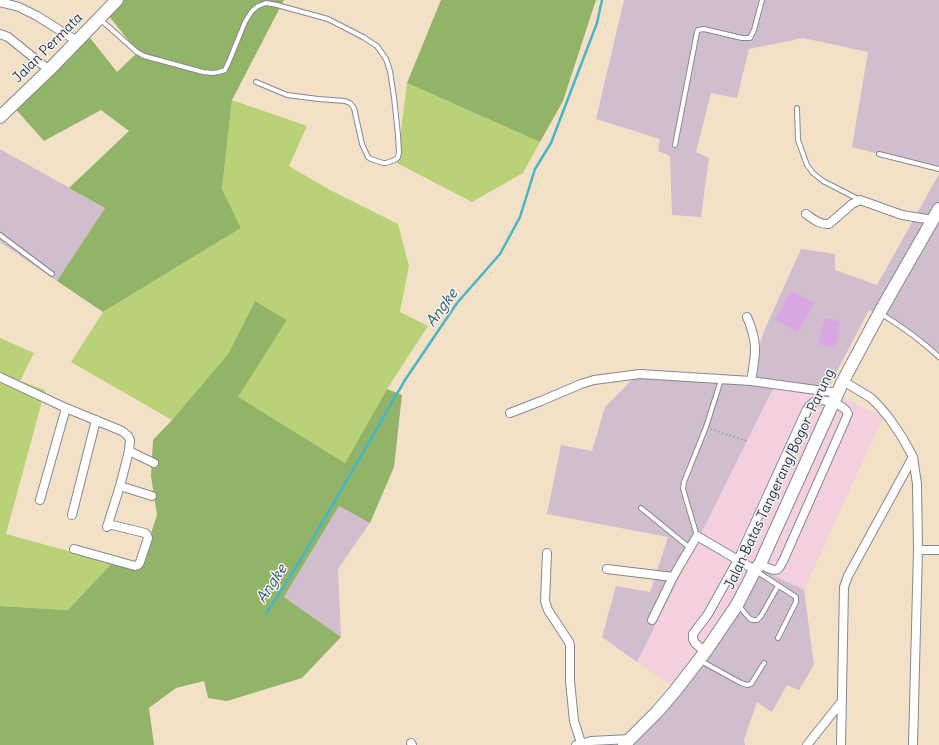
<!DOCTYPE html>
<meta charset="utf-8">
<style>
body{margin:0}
canvas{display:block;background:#f3e1c7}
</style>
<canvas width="939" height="745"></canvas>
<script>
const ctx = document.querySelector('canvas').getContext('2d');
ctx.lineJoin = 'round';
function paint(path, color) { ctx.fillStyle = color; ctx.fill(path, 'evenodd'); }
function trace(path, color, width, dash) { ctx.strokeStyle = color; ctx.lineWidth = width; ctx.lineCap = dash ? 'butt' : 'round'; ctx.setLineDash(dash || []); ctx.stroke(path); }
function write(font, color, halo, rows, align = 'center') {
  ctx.font = font + ' Delius,sans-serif'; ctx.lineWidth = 3; ctx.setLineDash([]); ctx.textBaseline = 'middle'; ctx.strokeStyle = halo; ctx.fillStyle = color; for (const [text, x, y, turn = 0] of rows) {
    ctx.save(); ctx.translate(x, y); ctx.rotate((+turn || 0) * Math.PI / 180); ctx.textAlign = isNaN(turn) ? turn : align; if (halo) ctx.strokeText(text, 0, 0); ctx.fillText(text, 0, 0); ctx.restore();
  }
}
paint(new Path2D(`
 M777,381L827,390L883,417L804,590L756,567L676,689L637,662Z`), '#f4cfde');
paint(new Path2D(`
 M624,0H939V170L852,147L868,52L803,38L749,49L737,98L711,93L696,152L709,158L701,217L672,215L670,156L658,151L660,139L596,119Z
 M0,149L105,208L57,281L0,242Z
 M939,174V352L869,310L827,390L777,381L637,662L602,637L616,586L650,592L668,537L547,514L561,445L592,451L605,407L637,375L748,383L764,331L801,249L835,254V270L877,285Z
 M339,506L370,523L338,569L341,637L284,597Z
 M756,567L804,590L814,665L799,690L787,685L772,712L757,702L744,740L745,745H626L676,689Z`), '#d0bdce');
paint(new Path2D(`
 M407,83L540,142L523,173L472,202L397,163Z
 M232,100L307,126L289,166L330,190L398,224L409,266L400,312L428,326L387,389L345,463L237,397L287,320L255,301L228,354L172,420L71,362L103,312L241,228L222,189Z
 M0,338L34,353L20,381L45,390L6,534L112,563L68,610L0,606Z`), '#b9d277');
paint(new Path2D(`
 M123,0H284L232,100L222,189L241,228L103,312L57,281L105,208L69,188L129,131L101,110L44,141L11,104L87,34L117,72L138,52L108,15Z
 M441,0H596L563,101L540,142L407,83Z
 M255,301L287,320L238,397L345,463L387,389L402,395L394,467L370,523L339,506L284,597L341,637L302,678L227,701L208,698L204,681L176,688L149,708L154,745H0V606L68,610L112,563L139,570L157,515L151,476L153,440L172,420L228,354Z`), '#92b468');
trace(new Path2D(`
 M266,614L300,561L405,380L457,303L500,254L520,217L535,169L551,143L597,23L602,0`), '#49b6c3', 2.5);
paint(new Path2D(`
 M791,291L814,303L798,332L775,319Z
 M825,318L840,322L837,334H839L835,348L818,344Z`), '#d8a6e3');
const lane = new Path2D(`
 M101,20L137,52L144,56L203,72L213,73L219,72L225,70L230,59L245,22L252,11L258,6L266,3L277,5L328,19L363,37L377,46L386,59L390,71L394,97L398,135L399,152L398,157L395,160L386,163H383L371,159L368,157L362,144L354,108L350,103L345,101L318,99L287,95L256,82
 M797,108L798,140L807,165L813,173L823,181L860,200
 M675,145L697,32L698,30L704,29L742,38H750L754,30L762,0
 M879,154L939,169
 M0,235L52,274
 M880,313C901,326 921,340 939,357
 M641,508L690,548
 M697,536L683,489L684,482L706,427L721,380
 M756,571L796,597V602L778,638
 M739,606L750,619L753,620H757L761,616L778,586
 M701,661L741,683L747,685L751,684L764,663`);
const street = new Path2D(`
 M0,2L19,7L37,16L77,41
 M0,34L8,37L49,70
 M806,214C813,219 820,225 829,224L852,204L860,200L902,215L933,220
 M747,317C758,342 756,354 751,381
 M0,377L66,408L122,431L128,436L130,440L129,451L120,486L107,527
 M843,381L858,390L871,398L880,407L889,418L902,437L913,457L917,484L918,550L913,745
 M510,413L541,401L581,384L594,380L640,374L751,381L838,393
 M129,451L154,463
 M120,486L152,496
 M40,500L66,408
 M72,515L96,420
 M74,549L135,566L138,565L140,562L148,538L147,535L145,533L108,524
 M918,550H939
 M547,553L545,601L548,610L569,642L570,646V681L574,721L581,743
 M607,569L673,577
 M652,620L673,577L697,536L755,570
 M705,652L695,643L693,639V634L708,614L738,560L807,409C809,407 811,404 814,402C823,397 845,405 848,414L784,559C782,562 781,566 779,568C775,573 764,566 760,564
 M411,743L412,745
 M576,745L591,741L630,739
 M807,745L842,701
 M841,745L844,587L848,576L913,457`);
const primary = new Path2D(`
 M0,117L49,70L117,0
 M624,745L657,712L675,691L699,660L705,652L737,605L755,570L760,564L843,381L880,312L939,209`);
trace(lane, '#878892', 6);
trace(street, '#878892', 10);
trace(primary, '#878892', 14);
trace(new Path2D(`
 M711,429L746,441`), '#878892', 1.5, [1, 3]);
trace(lane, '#fff', 4);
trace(street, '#fff', 8);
trace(primary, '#fff', 12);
write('14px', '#1b2f5e', '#f7f3e8', [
 ["Jalan Permata",48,48,-45],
 ["Jalan Batas Tangerang/Bogor–Parung",780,479,-65]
]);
write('italic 15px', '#29587c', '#f7f3e8', [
 ["Angke",442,308,-54],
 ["Angke",272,584,-57]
]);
</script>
